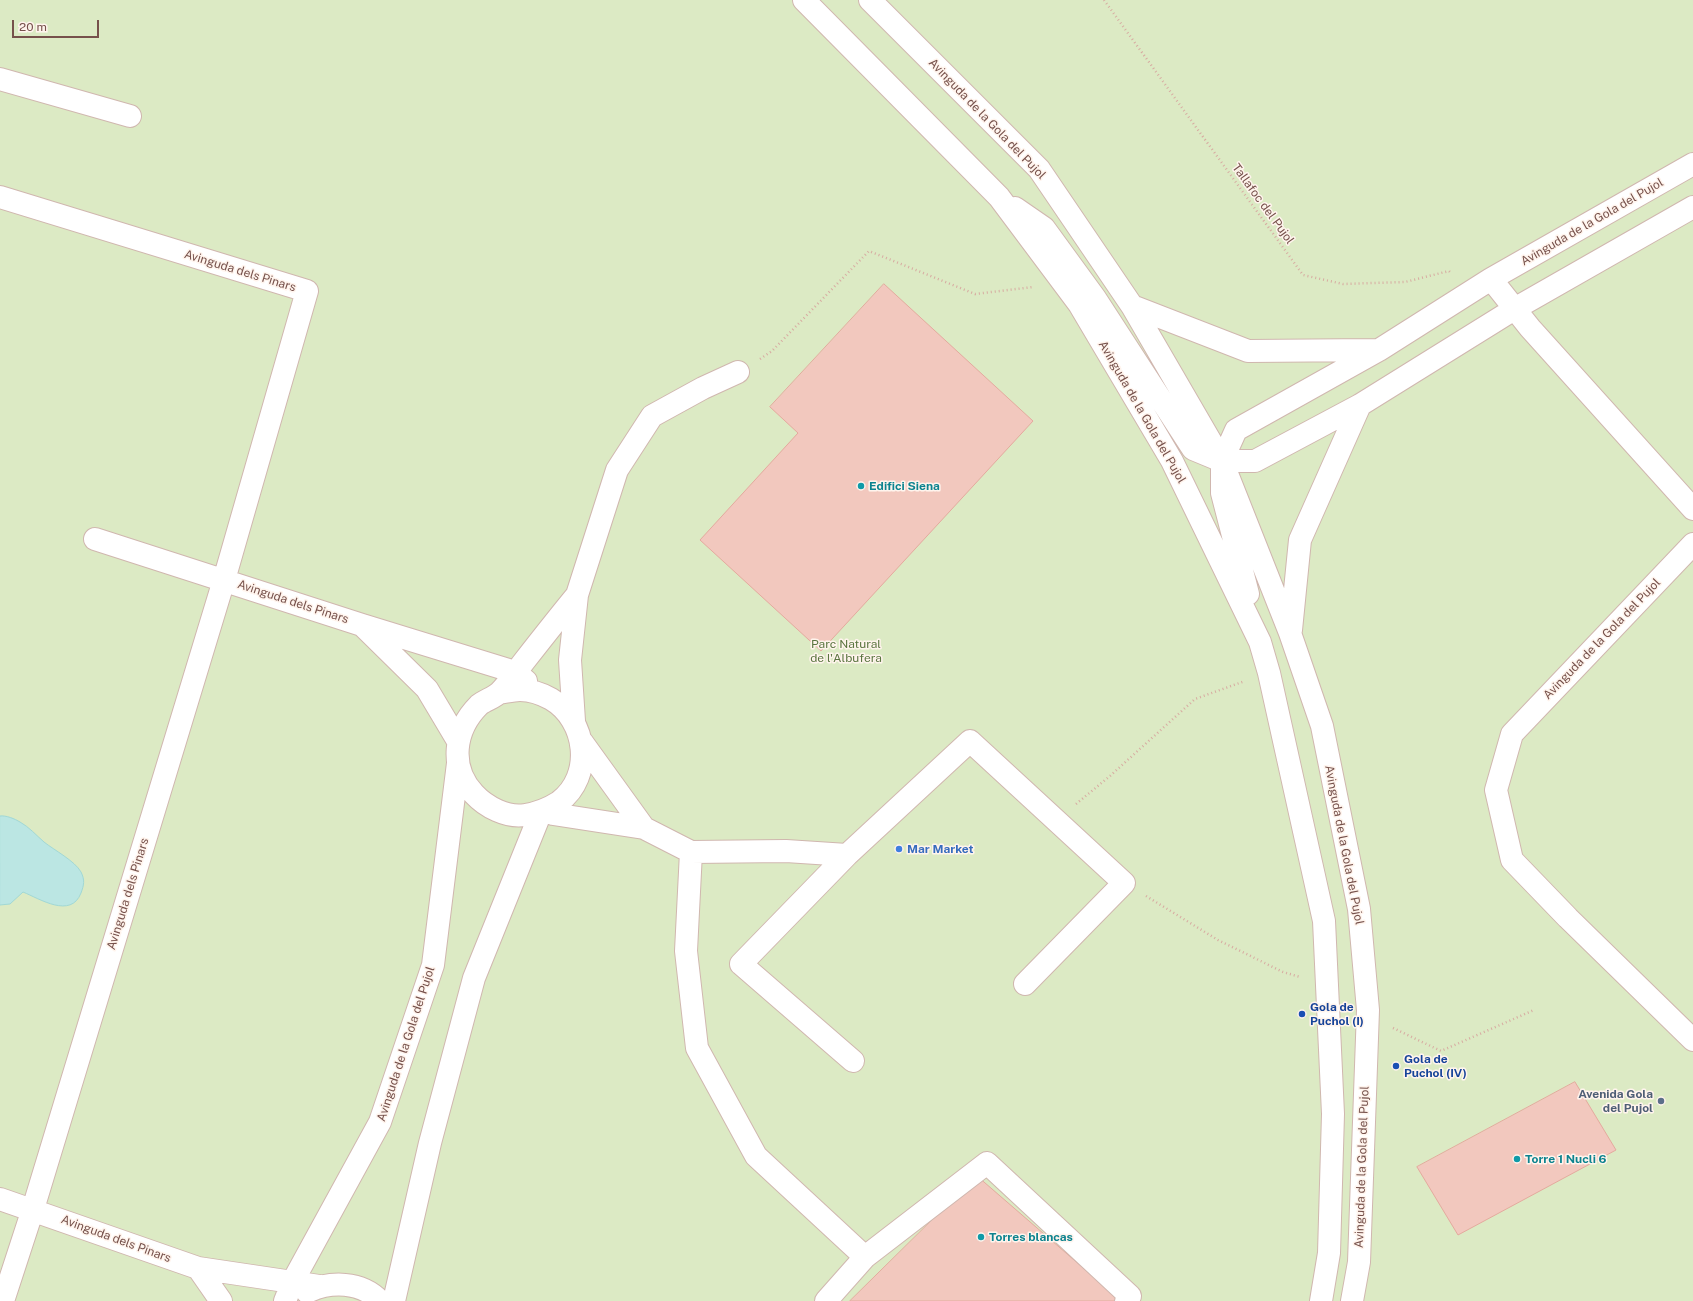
<!DOCTYPE html>
<style>
body{margin:0}
#map{position:relative;width:1693px;height:1301px;overflow:hidden;background:#fcefe6;font-family:"Public Sans",sans-serif}
canvas{display:block}
.scale{position:absolute;left:12px;top:20px;width:87px;height:18px;box-sizing:border-box;border:2px solid #76514b;border-top:0;padding-left:5px;font-size:12px;line-height:14px;white-space:nowrap;color:#76514b;-webkit-text-stroke:3px #fff4ed;paint-order:stroke}
</style>
<div id="map">
<canvas width="1693" height="1301"></canvas>
<div class="scale">20 m</div>
</div>
<script>
const ctx = document.querySelector('canvas').getContext('2d');
ctx.lineJoin = 'round';
function paint(path, color) { ctx.fillStyle = color; ctx.fill(path, 'evenodd'); }
function trace(path, color, width, dash) { ctx.strokeStyle = color; ctx.lineWidth = width; ctx.lineCap = dash ? 'butt' : 'round'; ctx.setLineDash(dash || []); ctx.stroke(path); }
function write(font, color, halo, rows, align = 'center') {
  ctx.font = font + ' "Public Sans",sans-serif'; ctx.lineWidth = 3; ctx.setLineDash([]); ctx.textBaseline = 'middle'; ctx.strokeStyle = halo; ctx.fillStyle = color; for (const [text, x, y, turn = 0] of rows) {
    ctx.save(); ctx.translate(x, y); ctx.rotate((+turn || 0) * Math.PI / 180); ctx.textAlign = isNaN(turn) ? turn : align; if (halo) ctx.strokeText(text, 0, 0); ctx.fillText(text, 0, 0); ctx.restore();
  }
}
paint(new Path2D(`
 M0,0H1693V1301H0Z`), '#dceac4');
const water = new Path2D(`
 M0,816C6,815 15,819 20,822C29,827 36,835 44,842C54,850 75,861 81,872C85,880 84,885 81,893C71,919 40,899 23,892L10,904L0,905Z`);
paint(water, '#bbe6e3');
trace(water, '#a1d8d5', 1);
const building = new Path2D(`
 M884,284L1033,421L821,651L700,540L798,433L770,407Z
 M1575,1082L1616,1150L1458,1235L1417,1167Z
 M977,1176L1118,1298L1115,1301H850Z`);
paint(building, '#f2c8be');
trace(building, '#e4aa9e', 1);
const minor = new Path2D(`
 M804,0L999,197L1079,304L1172,461L1260,642L1269,673L1324,921L1333,1114L1329,1253L1321,1301
 M870,0L1039,169L1132,306L1222,461L1290,633L1322,726L1359,909L1368,1010L1359,1262L1352,1301
 M0,79L130,116
 M0,197L307,291L224,580L33,1209L3,1301
 M1015,208L1044,228L1095,298L1193,449L1222,461H1255L1360,405L1516,308L1693,207
 M1491,279L1530,328L1693,509
 M1132,306L1248,351L1376,350
 M95,539L362,625L515,672L526,681
 M1693,544L1512,734L1496,790L1512,860L1568,918L1693,1040
 M1248,594L1222,493V461L1236,430L1379,350L1491,279L1693,164
 M364,627L427,689L458,741
 M1291,630L1300,540L1360,405
 M499,693C506,692 513,690 520,690C531,690 542,694 551,699C587,720 594,776 559,802C548,809 538,813 525,815C507,818 486,807 474,794C449,767 454,730 479,705C485,700 494,698 500,692C508,684 515,673 522,664C540,641 558,618 577,595
 M574,721L570,660L577,595L617,470L652,416L703,388L738,372
 M582,742L644,828
 M542,811L553,814L644,828L691,852L786,851L847,855L970,741L1124,883L1025,984
 M691,852L686,951L697,1048L756,1156L865,1257L826,1301
 M847,855L741,964L853,1061
 M0,1199L198,1268L319,1286
 M865,1257L987,1163L1130,1296L1126,1301
 M198,1268L221,1301
 M307,1292C330,1281 361,1281 380,1301
 M285,1301L293,1281L380,1122L433,965L458,763
 M394,1301L430,1143L474,978L541,812`);
trace(minor, '#d0b7af', 24);
trace(new Path2D(`
 M1104,0L1303,275L1343,284L1405,282L1449,271L1451,273
 M760,359L772,351L869,251L975,294L1033,287
 M1076,804L1110,776L1195,699L1245,681
 M1146,896L1218,940L1283,972L1300,977
 M1393,1028L1441,1051L1534,1010`), '#d7aba1', 2.5, [1, 3]);
trace(minor, '#fff', 22);
for (const [x, y, r, color] of [
 [861,486,4,"#0f9aa8"],
 [899,849,4,"#3f7fe0"],
 [1302,1014,4,"#1a4fb4"],
 [1396,1066,4,"#1a4fb4"],
 [1661,1101,4,"#5c6f8a"],
 [1517,1159,4,"#0f9aa8"],
 [981,1237,4,"#0f9aa8"]
]) { const dot = new Path2D(); dot.arc(x, y, r, 0, 2 * Math.PI); ctx.fillStyle = color; ctx.fill(dot); trace(dot, '#fff4ed', 1.5); }
write('12px', '#76514b', '#fff4ed', [
 ["Avinguda de la Gola del Pujol",987,119,46],
 ["Tallafoc del Pujol",1263,204,54],
 ["Avinguda de la Gola del Pujol",1592,222,-30],
 ["Avinguda dels Pinars",240,271,17],
 ["Avinguda de la Gola del Pujol",1142,412,60],
 ["Avinguda dels Pinars",293,602,18],
 ["Avinguda de la Gola del Pujol",1602,639,-46],
 ["Avinguda de la Gola del Pujol",1344,845,79],
 ["Avinguda dels Pinars",128,894,-73],
 ["Avinguda de la Gola del Pujol",406,1044,-72],
 ["Avinguda de la Gola del Pujol",1362,1167,-88],
 ["Avinguda dels Pinars",116,1239,20]
]);
write('bold 12px', '#0d838f', '#fff4ed', [
 ["Edifici Siena",869,486],
 ["Torre 1 Nucli 6",1525,1159],
 ["Torres blancas",989,1237]
], 'left');
write('12px', '#5b7540', '#fff4ed', [
 ["Parc Natural",846,644],
 ["de l'Albufera",846,658]
]);
write('bold 12px', '#366cbe', '#fff4ed', [
 ["Mar Market",907,849]
], 'left');
write('bold 12px', '#164399', '#fff4ed', [
 ["Gola de",1310,1007],
 ["Puchol (I)",1310,1021],
 ["Gola de",1404,1059],
 ["Puchol (IV)",1404,1073]
], 'left');
write('bold 12px', '#4e5e75', '#fff4ed', [
 ["Avenida Gola",1653,1094],
 ["del Pujol",1653,1108]
], 'right');
</script>
